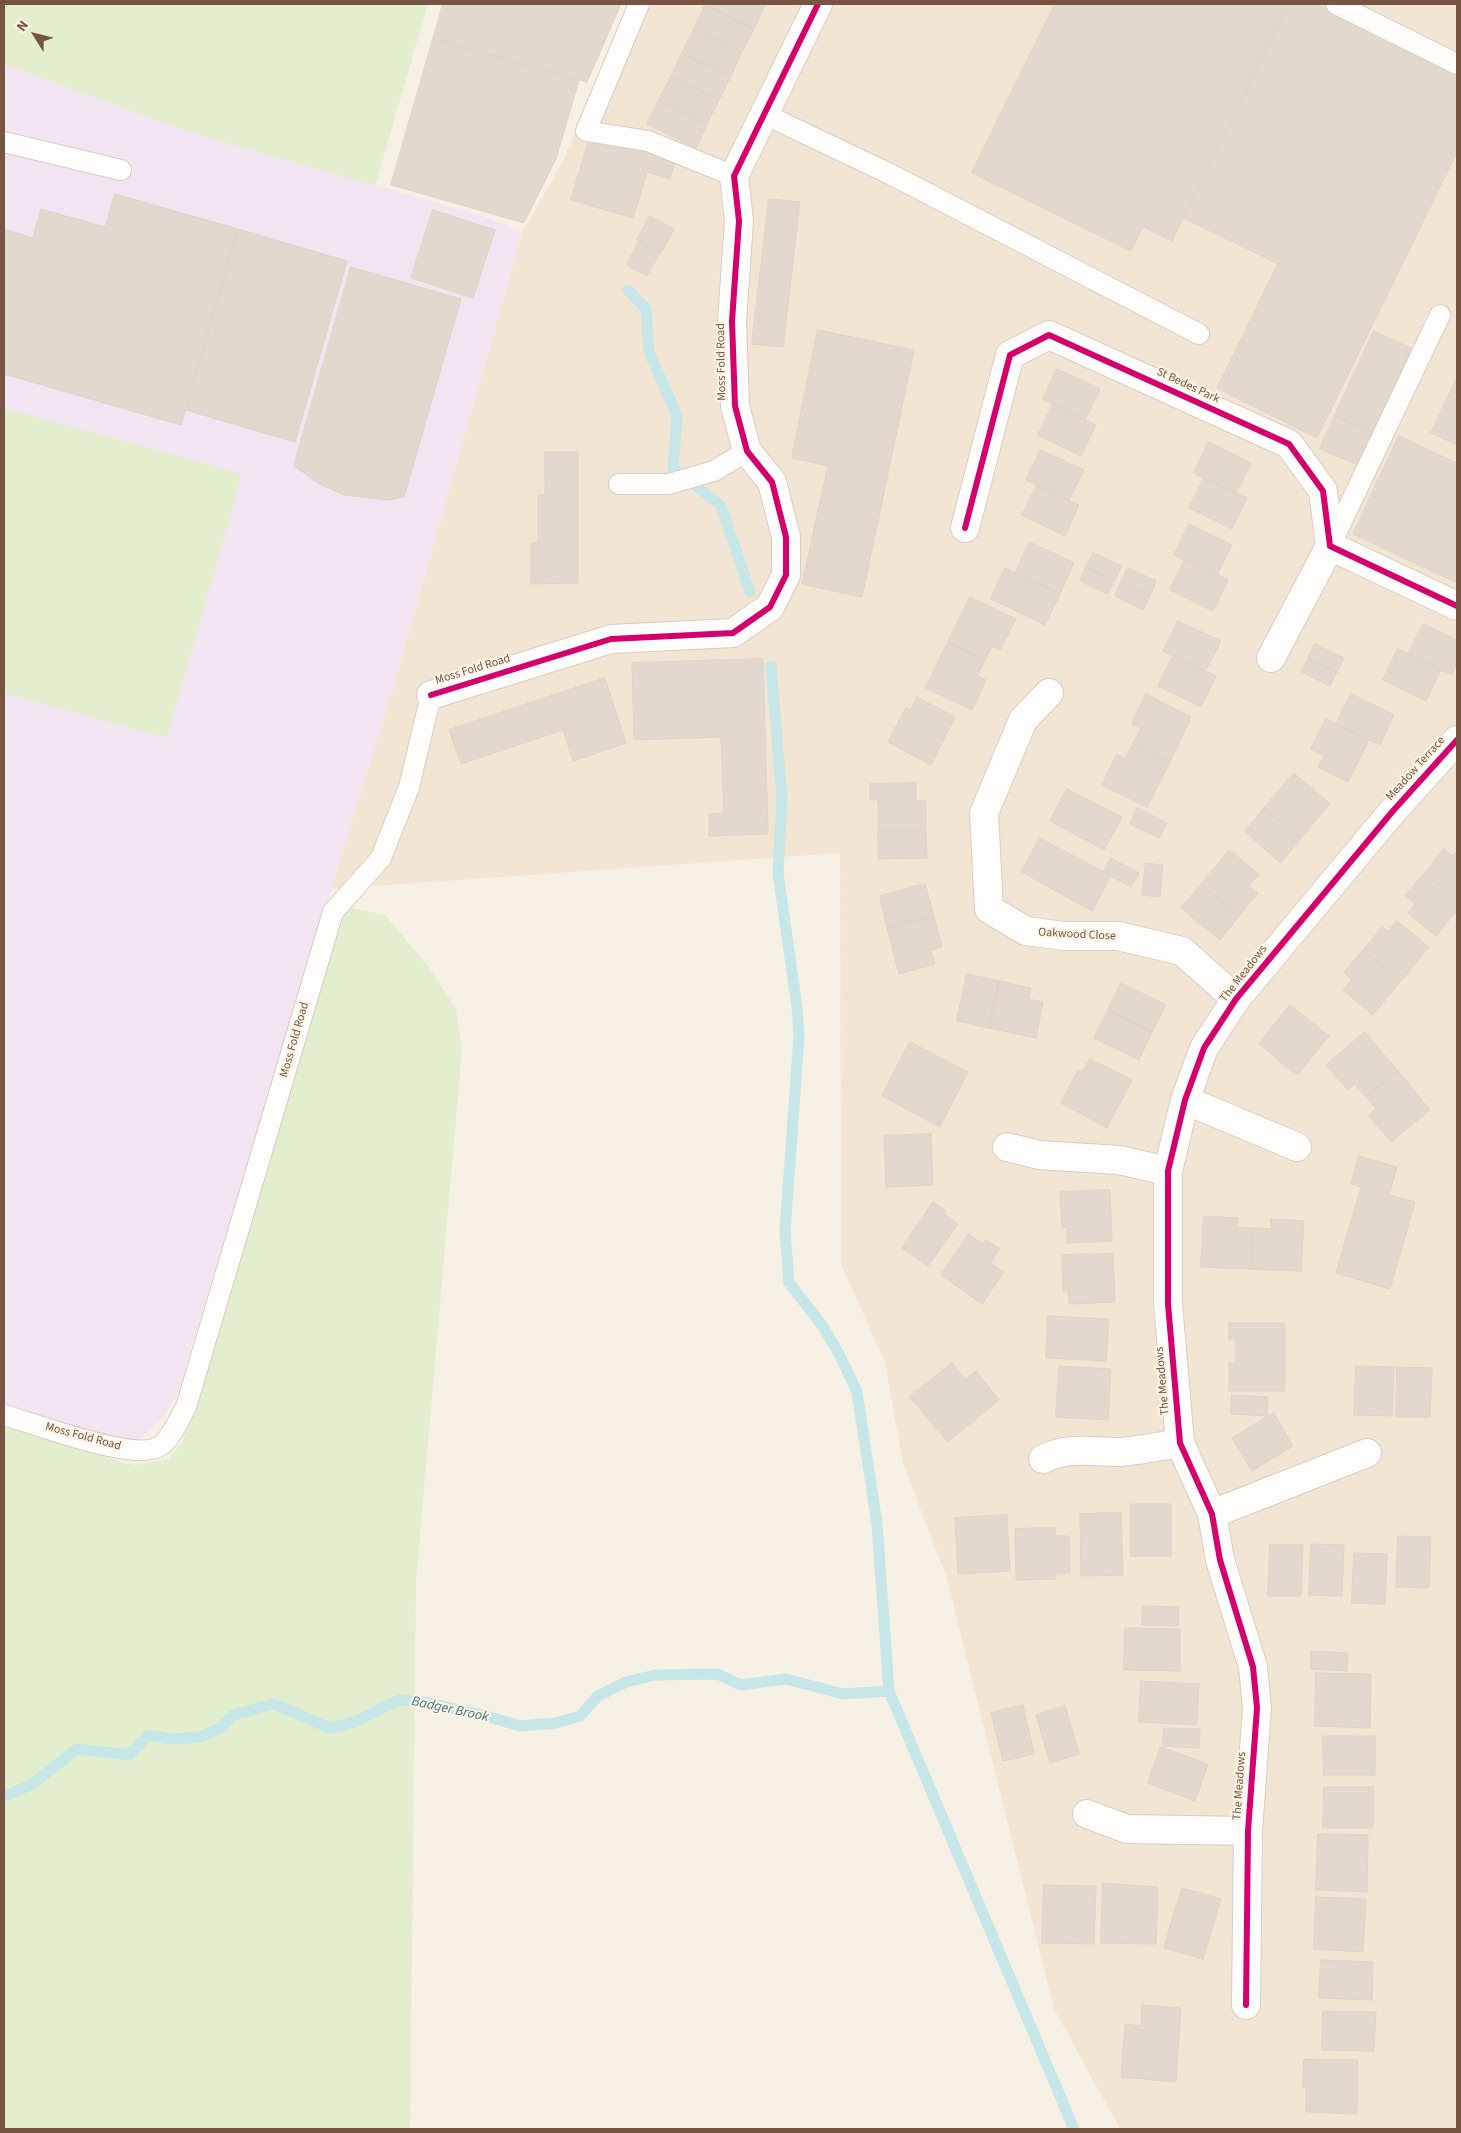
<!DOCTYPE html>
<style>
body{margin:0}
#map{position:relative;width:1461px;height:2133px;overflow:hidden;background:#f7f0e5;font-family:"Source Sans 3",sans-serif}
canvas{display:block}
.frame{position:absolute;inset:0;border:5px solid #765544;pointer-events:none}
.north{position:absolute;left:10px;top:10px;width:50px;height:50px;-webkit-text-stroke:4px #fff5e6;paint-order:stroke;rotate:306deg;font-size:14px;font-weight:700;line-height:20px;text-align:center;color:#765544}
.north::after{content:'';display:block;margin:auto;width:18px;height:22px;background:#765544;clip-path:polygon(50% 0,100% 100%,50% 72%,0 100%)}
</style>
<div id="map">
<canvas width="1461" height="2133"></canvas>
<div class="frame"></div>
<div class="north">N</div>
</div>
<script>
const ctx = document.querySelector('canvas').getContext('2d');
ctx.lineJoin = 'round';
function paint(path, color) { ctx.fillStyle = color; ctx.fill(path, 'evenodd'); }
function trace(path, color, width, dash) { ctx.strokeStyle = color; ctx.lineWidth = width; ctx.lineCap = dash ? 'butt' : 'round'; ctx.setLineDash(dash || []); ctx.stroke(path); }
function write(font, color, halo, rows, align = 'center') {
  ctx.font = font + ' "Source Sans 3",sans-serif'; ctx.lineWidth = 4; ctx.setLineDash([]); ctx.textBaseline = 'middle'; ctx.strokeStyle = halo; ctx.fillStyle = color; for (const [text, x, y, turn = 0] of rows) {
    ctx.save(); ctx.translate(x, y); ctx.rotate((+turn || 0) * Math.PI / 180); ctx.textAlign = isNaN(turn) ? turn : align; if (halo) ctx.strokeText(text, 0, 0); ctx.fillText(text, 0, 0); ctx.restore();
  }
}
paint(new Path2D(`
 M628,4H1457V2129H1120L1054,2009L947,1578L903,1464L885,1362L841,1264L840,853L331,889L394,684L522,233L563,161Z`), '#f3e5d4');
paint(new Path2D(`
 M4,64L183,130L482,216L522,232L394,684L176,1397L160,1421L139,1439L120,1441L4,1406Z`), '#f2e4f1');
paint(new Path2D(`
 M4,4H428L375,186L183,130L4,64Z
 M4,408L242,474L167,738L4,693Z
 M347,907L385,915L428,966L456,1009L462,1049L416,1582L410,2129H4V1426L121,1462L135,1465L168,1459L182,1442L196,1408L339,919Z`), '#e2eece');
trace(new Path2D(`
 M628,290L646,309L649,352L677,416L673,468L721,506L750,592
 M771,666L782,798L778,873L797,1007L799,1037L785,1231L789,1283L822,1325L840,1356L857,1392L877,1524L889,1691L1074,2129
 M4,1796L31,1785L77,1749L129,1755L149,1735L173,1739L200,1737L222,1727L233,1715L274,1704L330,1728L354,1722L399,1700L425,1702L483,1715L520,1726L556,1723L580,1716L598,1696L626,1682L655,1675L717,1674L741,1685L786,1679L843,1694L889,1691`), '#c6e6e8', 11);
const building = new Path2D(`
 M443,4H621L587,82L433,39Z
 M706,4H763L765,5L754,29L705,5Z
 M1055,4H1289L1172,241L1143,227L1131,251L972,173Z
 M1289,4H1316L1457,73V152L1317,438L1217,388L1278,264L1184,218Z
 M705,5L754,29L742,52L694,29Z
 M694,29L742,52L731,76L682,53Z
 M433,39L579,80L556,159L524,223L391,185Z
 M682,53L731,76L719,100L671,77Z
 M671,77L719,100L707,124L659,100Z
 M659,100L707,124L696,148L647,124Z
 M591,134L676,158L670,179L647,172L633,218L571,200Z
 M115,194L238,229L181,425L4,374V229L33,238L41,209L105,227Z
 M769,199L800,202L783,347L752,344Z
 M433,210L495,230L473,298L411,278Z
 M650,216L674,229L661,253L637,240Z
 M238,229L347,261L295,442L186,410Z
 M639,241L660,252L647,276L627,265Z
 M351,267L461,299L404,497L388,500L344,495L318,483L294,466Z
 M818,330L914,350L862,597L802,584L828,466L792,458Z
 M1374,331L1411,348L1373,433L1335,415Z
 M1057,369L1100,389L1085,420L1043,400Z
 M1457,378V445L1431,433Z
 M1053,404L1096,425L1081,456L1038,435Z
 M1335,415L1373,433L1358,465L1320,449Z
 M1399,436L1457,463V583L1353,534Z
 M1209,442L1251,463L1236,493L1194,473Z
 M1041,450L1084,470L1069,500L1026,480Z
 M545,452H578V583L531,584V543H538V495H545Z
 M1204,478L1247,498L1232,529L1189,508Z
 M1037,485L1079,505L1065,536L1022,515Z
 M1189,524L1232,545L1217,575L1174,555Z
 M1030,542L1074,563L1060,594L1015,573Z
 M1093,553L1122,566L1115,580L1086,567Z
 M1185,559L1228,580L1213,611L1170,590Z
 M1086,567L1115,580L1108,594L1080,581Z
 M1005,568L1060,594L1045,625L991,599Z
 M1128,568L1156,581L1150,596L1121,582Z
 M1121,582L1150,596L1143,610L1115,596Z
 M970,597L1016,619L1000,650L992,646L985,660L948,642Z
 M1178,621L1221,641L1205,672L1163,651Z
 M1423,624L1457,640V664L1452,675L1408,654Z
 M948,642L985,660L977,676L986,680L972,710L926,688Z
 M1315,644L1344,658L1337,672L1308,659Z
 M1398,649L1441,670L1426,701L1383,680Z
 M1173,656L1216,676L1201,707L1158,686Z
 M763,659L768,834L709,836V814L724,813L721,737L634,740L632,663Z
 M1308,659L1337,672L1330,686L1302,672Z
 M605,678L626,743L573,761L563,730L461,764L449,730Z
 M1146,694L1191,717L1170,762L1133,744L1141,728L1132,724Z
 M1351,694L1394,715L1380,745L1336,724Z
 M917,697L955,717L931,765L888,742L906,707L911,710Z
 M1326,719L1369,740L1348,782L1318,767L1324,756L1311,749Z
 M1133,744L1170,762L1147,807L1102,785L1117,754L1125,758Z
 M1294,773L1330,804L1301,838L1264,808Z
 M916,783V801H926V830H878V800H870V784Z
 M1067,789L1122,817L1104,850L1050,821Z
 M1138,808L1167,823L1159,838L1130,824Z
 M1264,808L1301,838L1281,863L1245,832Z
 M878,830H926L927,858L879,859Z
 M1040,838L1111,876L1092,911L1022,872Z
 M1444,849L1452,856L1457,851V899L1425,873Z
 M1229,850L1259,874L1249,886L1258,893L1239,916L1201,885Z
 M1111,858L1139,873L1131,887L1103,872Z
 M1146,863L1163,865L1160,897L1142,895Z
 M1425,873L1457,899V910L1436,936L1408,913L1415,904L1405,896Z
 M925,884L934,916L887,928L880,896Z
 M1201,885L1239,916L1220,940L1181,908Z
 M934,916L942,947L931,950L935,964L899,974L887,928Z
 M1397,921L1429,947L1401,981L1363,950L1382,927L1388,931Z
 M1363,950L1401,981L1373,1015L1343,990L1352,980L1344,973Z
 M967,974L999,981L989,1028L957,1021Z
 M999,981L1031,988L1029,999L1043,1002L1036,1038L989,1028Z
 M1121,983L1166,1005L1152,1032L1108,1010Z
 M1290,1005L1329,1036L1297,1075L1259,1044Z
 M1108,1010L1152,1032L1139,1060L1094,1038Z
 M1365,1032L1398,1071L1366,1097L1355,1084L1348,1090L1326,1065Z
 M910,1042L968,1072L940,1127L882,1096Z
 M1090,1059L1132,1080L1107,1128L1061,1103L1078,1070L1082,1072Z
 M1398,1071L1430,1110L1391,1142L1369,1116L1376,1109L1366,1097Z
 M931,1134L933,1185L886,1187L884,1136Z
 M1359,1156L1397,1167L1389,1195L1415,1202L1390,1289L1336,1273L1361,1187L1351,1184Z
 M1110,1190L1112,1241L1067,1243V1227L1062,1228L1060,1192Z
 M933,1202L946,1211L944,1214L958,1224L928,1266L902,1248Z
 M1204,1216L1238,1218L1237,1227L1253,1228L1251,1269L1201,1267Z
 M1271,1219L1304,1221L1301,1271L1251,1269L1253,1228L1271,1229Z
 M969,1234L983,1244L986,1240L1000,1249L990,1263L1004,1272L982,1304L941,1275Z
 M1113,1254L1115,1302L1069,1304L1068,1291H1063L1062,1255Z
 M1048,1316L1109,1319L1106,1361L1046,1358Z
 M1229,1323H1285V1391H1229V1363H1236V1339H1229Z
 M952,1363L965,1379L976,1371L999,1400L948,1442L910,1397Z
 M1059,1366L1111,1369L1108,1420L1056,1417Z
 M1356,1366L1394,1367L1392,1416L1354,1415Z
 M1397,1367L1432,1368L1430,1417H1396Z
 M1232,1395L1268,1397L1267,1416L1231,1414Z
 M1274,1413L1293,1446L1252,1471L1232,1438Z
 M1131,1504H1171V1556H1131Z
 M1121,1513L1123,1575L1081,1576L1080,1514Z
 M1007,1515L1010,1571L958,1574L955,1518Z
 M1055,1528V1536H1069L1070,1573H1056V1579L1016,1580L1015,1529Z
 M1398,1536L1431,1537L1429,1588L1396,1587Z
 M1311,1544L1344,1545L1342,1596L1309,1595Z
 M1270,1545H1303L1301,1596H1268Z
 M1354,1553L1387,1554L1385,1604L1352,1603Z
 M1143,1606L1179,1607L1178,1626L1142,1625Z
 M1125,1628L1180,1629V1671L1124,1670Z
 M1311,1651L1348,1653L1347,1671L1311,1669Z
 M1316,1673L1371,1674L1370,1728L1315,1726Z
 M1141,1681L1199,1684L1197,1725L1139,1722Z
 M1023,1705L1034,1754L1003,1761L991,1713Z
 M1065,1706L1079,1754L1050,1763L1036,1715Z
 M1164,1728L1200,1729L1199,1748L1163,1746Z
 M1323,1736H1375V1775H1324Z
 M1161,1747L1208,1764L1195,1801L1148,1783Z
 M1324,1787H1374L1373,1828H1323Z
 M1318,1834L1368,1835L1367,1892L1316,1890Z
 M1103,1883L1158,1887L1156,1944L1101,1943Z
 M1044,1885L1096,1886L1094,1944L1042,1943Z
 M1182,1888L1221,1899L1203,1959L1164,1948Z
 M1316,1897L1366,1899L1363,1952L1314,1949Z
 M1321,1960L1373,1962L1372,2000L1319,1998Z
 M1142,2005L1181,2008L1176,2082L1121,2077L1125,2024L1141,2026Z
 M1323,2011L1376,2012L1374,2051L1322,2050Z
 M1304,2059L1358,2060L1357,2114L1306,2112V2087H1303Z`);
paint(building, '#e3d8cd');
trace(building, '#e0d2c7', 1);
const service = new Path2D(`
 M639,4L586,131L648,141L734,176
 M1336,4L1457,64
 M764,114L892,175L1199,334
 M4,142L121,170
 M619,484H669L714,471L747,451
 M1330,546L1440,315
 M4,1415C33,1423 137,1463 160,1446C172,1438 179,1419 186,1407L333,912L381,858L409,787L431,695`);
const minor = new Path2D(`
 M965,528L1010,355L1049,335L1289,444L1323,491L1330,546L1457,606
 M1271,658L1330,546
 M1049,693L1023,720L984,813L989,909L1026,931L1064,936H1118L1182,951L1236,999
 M431,695L611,639L733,633L770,607L786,575V537L772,482L747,451L735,406L732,321L739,221L734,176L818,4
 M1185,1100L1297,1147
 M1007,1147L1039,1155L1119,1160L1168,1171
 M1043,1459C1068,1446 1092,1452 1119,1452C1139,1451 1160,1446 1180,1443
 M1212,1514L1367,1453
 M1087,1814L1127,1829L1248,1831
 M1246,2005L1248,1831L1257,1708L1253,1667L1220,1560L1212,1514L1180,1443L1168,1304V1171L1185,1100L1204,1048L1236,999L1392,812L1457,740`);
trace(service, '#d8cdc4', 22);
trace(minor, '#d8cdc4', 30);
trace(service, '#fefdfb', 20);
trace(minor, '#fefdfb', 28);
trace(new Path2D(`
 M965,528L1010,355L1049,335L1289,444L1323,491L1330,546L1457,606
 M431,695L611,639L733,633L770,607L786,575V537L772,482L747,451L735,406L732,321L739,221L734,176L818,4
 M1246,2005L1248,1831L1257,1708L1253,1667L1220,1560L1212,1514L1180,1443L1168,1304V1171L1185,1100L1204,1048L1236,999L1392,812L1457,740`), '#d6006c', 6);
write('12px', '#765544', '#fff5e6', [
 ["Moss Fold Road",722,362,-91],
 ["St Bedes Park",1188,386,25],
 ["Moss Fold Road",473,670,-17],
 ["Meadow Terrace",1416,769,-48],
 ["Oakwood Close",1077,935,3],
 ["The Meadows",1244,974,-52],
 ["Moss Fold Road",295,1040,-74],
 ["The Meadows",1163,1381,-95],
 ["Moss Fold Road",83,1437,15],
 ["The Meadows",1240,1786,-86]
]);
write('italic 14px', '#3a7a84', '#fff5e6', [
 ["Badger Brook",450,1710,12]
]);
</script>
